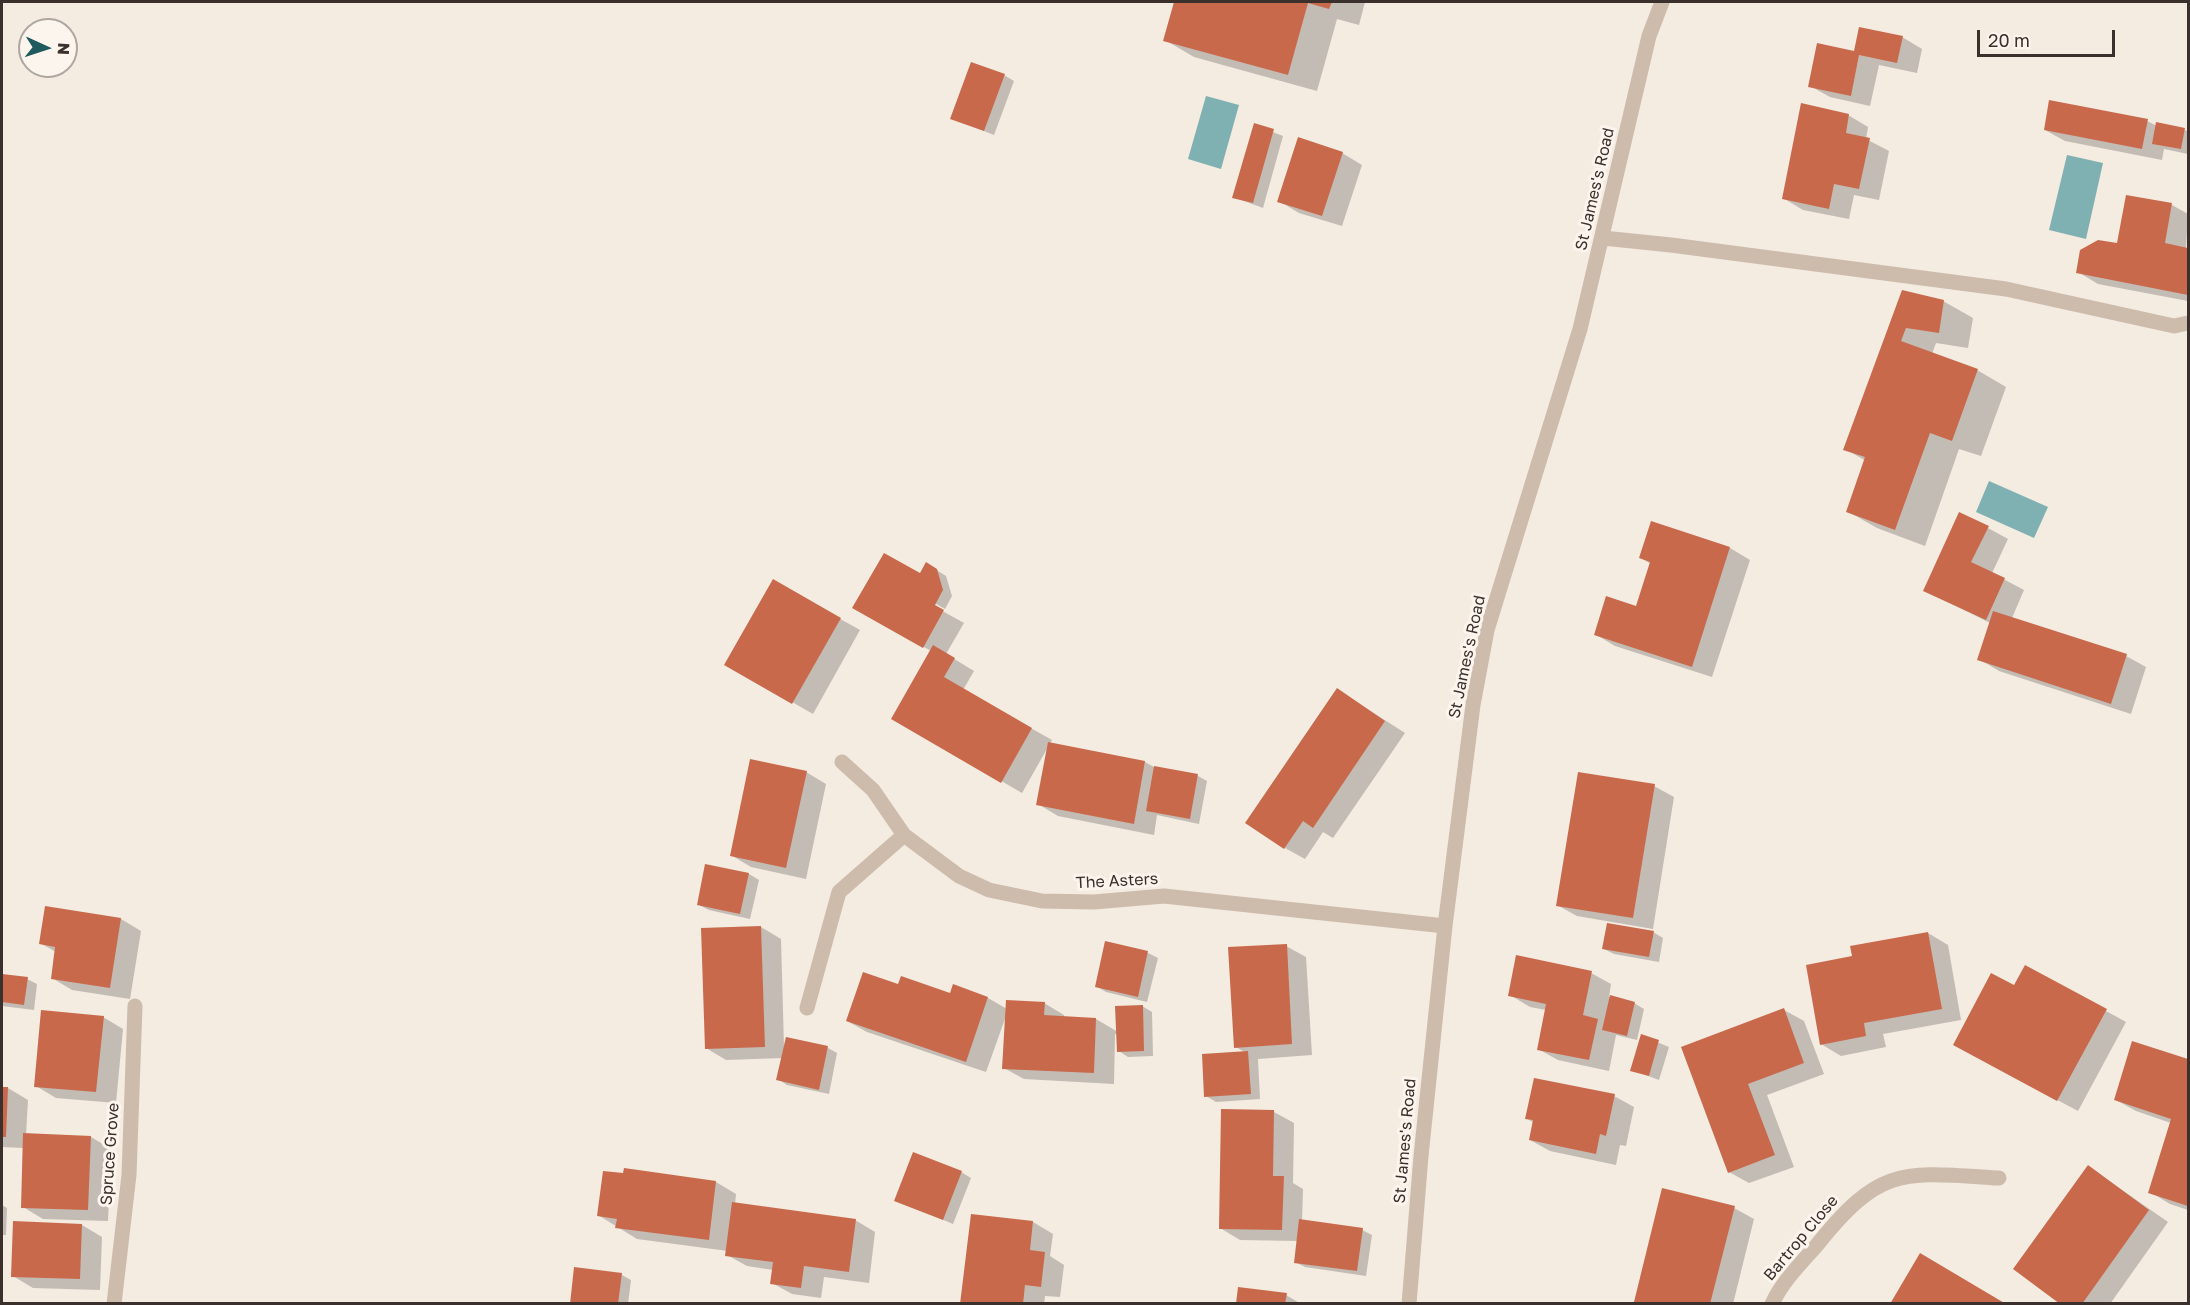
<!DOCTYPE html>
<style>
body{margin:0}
#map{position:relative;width:2190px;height:1305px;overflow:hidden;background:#f4ebe1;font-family:"Golos Text",sans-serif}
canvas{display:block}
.frame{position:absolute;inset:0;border:3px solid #3b302b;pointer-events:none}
.north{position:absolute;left:18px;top:18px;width:60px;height:60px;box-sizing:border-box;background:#fbf5ee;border:2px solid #aea6a0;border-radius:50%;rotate:93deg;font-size:16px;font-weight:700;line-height:24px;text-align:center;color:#3b302b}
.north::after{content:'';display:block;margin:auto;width:21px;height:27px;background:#1f5a5e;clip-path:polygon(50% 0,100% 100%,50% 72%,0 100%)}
.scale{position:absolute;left:1977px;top:30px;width:138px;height:27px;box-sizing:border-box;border:3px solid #3b302b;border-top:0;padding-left:8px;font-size:18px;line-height:21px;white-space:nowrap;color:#3b302b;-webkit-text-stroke:4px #fbf5ee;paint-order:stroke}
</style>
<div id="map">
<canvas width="2190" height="1305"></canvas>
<div class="frame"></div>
<div class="north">N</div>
<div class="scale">20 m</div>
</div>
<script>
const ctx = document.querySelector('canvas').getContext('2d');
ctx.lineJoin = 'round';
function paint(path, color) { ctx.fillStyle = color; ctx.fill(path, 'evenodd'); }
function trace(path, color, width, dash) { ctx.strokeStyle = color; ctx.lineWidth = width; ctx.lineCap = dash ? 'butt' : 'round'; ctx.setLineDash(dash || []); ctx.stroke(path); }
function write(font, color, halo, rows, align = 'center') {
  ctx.font = font + ' "Golos Text",sans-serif'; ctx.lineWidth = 6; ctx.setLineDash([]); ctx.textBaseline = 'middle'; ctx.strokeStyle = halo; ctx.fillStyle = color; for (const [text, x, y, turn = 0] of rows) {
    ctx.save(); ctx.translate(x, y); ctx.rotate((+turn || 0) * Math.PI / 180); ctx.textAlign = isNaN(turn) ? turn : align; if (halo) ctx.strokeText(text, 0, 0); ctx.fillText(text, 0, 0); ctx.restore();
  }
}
paint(new Path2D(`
 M1206,96L1239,105L1221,169L1188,159Z
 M2067,155L2103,163L2086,239L2049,230Z
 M1989,481L2048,507L2034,538L1976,512Z`), '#7fb0b2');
paint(new Path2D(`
 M1176,2H1365L1359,25L1337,19L1317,91L1194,57L1165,40Z
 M1902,37L1922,49L1917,73L1879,65L1870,106L1830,97L1810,86L1856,53Z
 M1004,75L1014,81L994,135L951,118Z
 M1848,115L1868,127L1866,139L1889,151L1879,200L1854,195L1849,219L1803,210L1783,198Z
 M2147,121L2157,126V124L2188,131V154L2164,149L2162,160L2065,141L2045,130Z
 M1255,125L1283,136L1263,208L1233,197Z
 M1342,153L1362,165L1342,226L1299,213L1279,201Z
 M2127,196L2172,205L2188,214L2186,249H2188V301L2098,284L2078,272L2118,245Z
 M1903,292L1943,301L1973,318L1968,348L1936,343L1932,354L1977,370L2006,387L1981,456L1959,449L1925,546L1877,528L1847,511L1866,461L1845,449Z
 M1652,523L1730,548L1750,560L1712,677L1615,646L1595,634L1637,608L1651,564L1641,558Z
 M1988,528L2008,539L1992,573L2024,590L2012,618L2126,656L2146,667L2131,714L1999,671L1979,659L1990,623L1924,590Z
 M927,564L946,576L952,596L945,609L931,601L928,603L964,623L946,654L974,671L963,690L1052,740L1050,744L1145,762L1154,767L1198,776L1207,781L1199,824L1157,815L1154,835L1058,816L1038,804L1048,747L1022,793L893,718L931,651L854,608L920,575Z
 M774,582L860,630L813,714L726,664Z
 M1338,690L1405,733L1333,838L1323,832L1305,859L1285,848Z
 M806,772L826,784L806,879L751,867L731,855Z
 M1654,786L1674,797L1653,929L1577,916L1557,905Z
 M707,866L749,874L759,880L750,919L709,910L699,905Z
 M121,919L141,931L130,999L72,990L52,978L56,952L40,943Z
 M761,927L781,939L784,1047L787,1039L828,1048L837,1053L829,1094L787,1085L778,1079L783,1058L726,1060L706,1048Z
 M1653,932L1663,938L1659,962L1614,954L1604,949Z
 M1928,933L1948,945L1961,1020L1883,1034L1886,1047L1841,1056L1821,1044L1854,958Z
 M1107,943L1148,953L1158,958L1147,1002L1106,992L1096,986Z
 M1286,946L1306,957L1312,1055L1258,1059L1260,1099L1216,1102L1206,1096L1246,1053L1236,1047Z
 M2026,967L2126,1022L2078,1111L1975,1056Z
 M1591,973L1611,984L1609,997L1634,1003L1644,1009L1637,1040L1616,1035L1609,1071L1558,1060L1538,1049L1546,1010L1530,1007L1510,995Z
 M2,975L27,979L37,984L34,1010L2,1006Z
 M899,986L951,995L954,986L988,998L1007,1009L1044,1003L1064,1015V1018L1096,1019L1118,1032L1142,1006L1152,1012L1153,1056L1128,1057L1119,1051L1118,1034H1115L1114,1084L1024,1079L1004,1068L1006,1016L986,1072L867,1032L847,1021Z
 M1784,1010L1804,1021L1824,1074L1767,1095L1794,1167L1749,1183L1729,1172L1682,1048Z
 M103,1017L123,1029L116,1103L56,1098L36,1086Z
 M1642,1036L1669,1047L1659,1080L1632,1070Z
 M2133,1043L2188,1061V1210L2170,1204L2150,1192L2171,1123L2136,1111L2116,1100Z
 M2,1088H8L28,1100L26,1135L91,1137L111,1149L108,1221L43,1219L23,1207L24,1148L2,1147Z
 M1614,1096L1634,1107L1626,1146L1620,1145L1616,1165L1550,1151L1530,1140L1534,1123L1526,1118Z
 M1274,1112L1294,1123L1293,1183L1303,1189L1302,1221L1362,1230L1372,1235L1366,1276L1305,1267L1295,1262L1298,1241L1240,1240L1220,1228Z
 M2089,1167L2168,1222L2110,1304H2062Z
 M625,1170L716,1182L736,1194L735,1204L855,1220L875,1232L869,1283L824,1277L821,1298L792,1294L772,1283L773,1270L747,1266L727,1255L728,1251L637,1239L598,1215Z
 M961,1172L971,1178L953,1224L896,1200Z
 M2,1205L7,1208L6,1235H2Z
 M1734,1208L1754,1219L1733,1304L1635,1302Z
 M972,1216L1033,1222L1053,1234L1050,1256L1064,1265L1060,1297L1045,1296L1044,1304H962Z
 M82,1225L102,1237L100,1290L33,1288L13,1276Z
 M622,1275L631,1280L628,1304H572Z
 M1286,1295L1301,1304H1237Z`), '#0003');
paint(new Path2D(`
 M1174,2H1332L1329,9L1308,3L1288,75L1163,41Z
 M1859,27L1903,36L1897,63L1859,55L1851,96L1808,87L1817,43L1854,51Z
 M971,62L1005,74L984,131L950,119Z
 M2049,100L2148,119L2142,149L2044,130Z
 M1801,103L1849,114L1846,133L1870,138L1859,189L1834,184L1829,209L1782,199Z
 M2156,122L2185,128L2181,149L2152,144Z
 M1254,123L1274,129L1253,203L1232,198Z
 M1298,137L1343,152L1322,216L1277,202Z
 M2126,195L2172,203L2165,243L2188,248V295L2076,273L2080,250L2098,240L2117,243Z
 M1902,290L1944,300L1939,333L1906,328L1901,341L1978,369L1952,441L1930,433L1895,530L1846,512L1865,457L1843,450Z
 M1959,512L1989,526L1971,562L2005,578L1986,620L1923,591Z
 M1651,521L1730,547L1692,667L1594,635L1606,596L1636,606L1650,562L1639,558Z
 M884,553L920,573L926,562L937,569L943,590L935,605L944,610L923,648L852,608Z
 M773,579L841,618L792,704L724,665Z
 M1993,611L2127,654L2111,704L1977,660Z
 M933,645L955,658L944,677L1032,728L1001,783L891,719Z
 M1337,688L1385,721L1313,828L1303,821L1284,849L1245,823Z
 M1048,742L1145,761L1134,824L1036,805Z
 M750,759L807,771L786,868L730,856Z
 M1154,766L1198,774L1190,819L1146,811Z
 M1578,772L1655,784L1633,918L1556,906Z
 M705,864L749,873L740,914L697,905Z
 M45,906L121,918L110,988L51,979L55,947L39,944Z
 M1607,923L1654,931L1649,957L1602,949Z
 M761,926L765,1047L705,1049L701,928Z
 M1928,932L1942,1009L1864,1023L1866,1036L1820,1045L1806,965L1852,956L1850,946Z
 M1105,941L1148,951L1138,997L1095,987Z
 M1287,944L1292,1044L1234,1048L1228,947Z
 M1516,955L1592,971L1583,1015L1598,1019L1589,1060L1537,1050L1546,1004L1508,996Z
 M2025,965L2107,1009L2057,1101L1953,1045L1991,973L2014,985Z
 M863,972L898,984L901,976L950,993L953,984L988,997L966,1062L846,1021Z
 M2,974L28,977L24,1005L2,1002Z
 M1610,995L1635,1002L1627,1036L1602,1030Z
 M1006,1000L1045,1002L1044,1015L1096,1018L1094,1073L1002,1069Z
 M1143,1005L1144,1051L1117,1052L1115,1006Z
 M1784,1008L1804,1063L1748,1084L1775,1155L1728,1173L1681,1047Z
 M41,1010L104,1016L96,1092L34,1087Z
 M1641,1034L1659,1040L1649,1076L1630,1071Z
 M786,1037L828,1046L819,1090L776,1080Z
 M2132,1041L2188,1059V1206L2148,1193L2171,1119L2114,1100Z
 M1248,1051L1251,1094L1204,1097L1202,1054Z
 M1534,1078L1615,1094L1606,1136L1600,1134L1596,1154L1529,1140L1533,1120L1525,1119Z
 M2,1087H8L6,1137H2Z
 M1221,1109L1274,1110L1273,1176H1284L1282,1230L1219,1229Z
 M23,1133L91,1136L88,1210L21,1208Z
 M913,1152L962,1171L943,1220L894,1201Z
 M2088,1165L2149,1210L2082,1304H2060L2013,1269Z
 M624,1168L716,1181L709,1240L615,1228L617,1219L597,1216L603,1171L623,1173Z
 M1662,1188L1735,1206L1710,1304L1634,1302Z
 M732,1202L856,1219L849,1272L804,1266L801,1288L770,1284L773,1262L725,1256Z
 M971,1214L1033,1221L1030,1250L1045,1252L1041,1287L1025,1285L1023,1304H960Z
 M1299,1219L1363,1228L1357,1271L1294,1263Z
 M13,1221L82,1224L80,1279L11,1277Z
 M1920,1253L2006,1304H1890Z
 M574,1267L622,1273L618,1304H570Z
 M1238,1287L1287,1293L1285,1304H1236Z`), '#c8694b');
trace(new Path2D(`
 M1603,238L1671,245L2006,289L2174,326L2188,323
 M842,762L873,790L904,835L959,876L989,890L1042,901L1094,902L1164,896L1445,926
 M807,1008L839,892L904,835
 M114,1304L129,1175L135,1006
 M1409,1304L1421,1156L1445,926L1473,705L1487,630L1580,329L1649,36L1662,2
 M1772,1304C1782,1282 1801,1263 1817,1245C1881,1165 1903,1172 1999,1178`), '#cdbbac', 15);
write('16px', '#3b302b', '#fbf5ee', [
 ["St James's Road",1595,189,-77],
 ["St James's Road",1467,657,-78],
 ["The Asters",1117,881,-3],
 ["St James's Road",1405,1141,-85],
 ["Spruce Grove",110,1154,-86],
 ["Bartrop Close",1801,1238,-50]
]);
</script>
